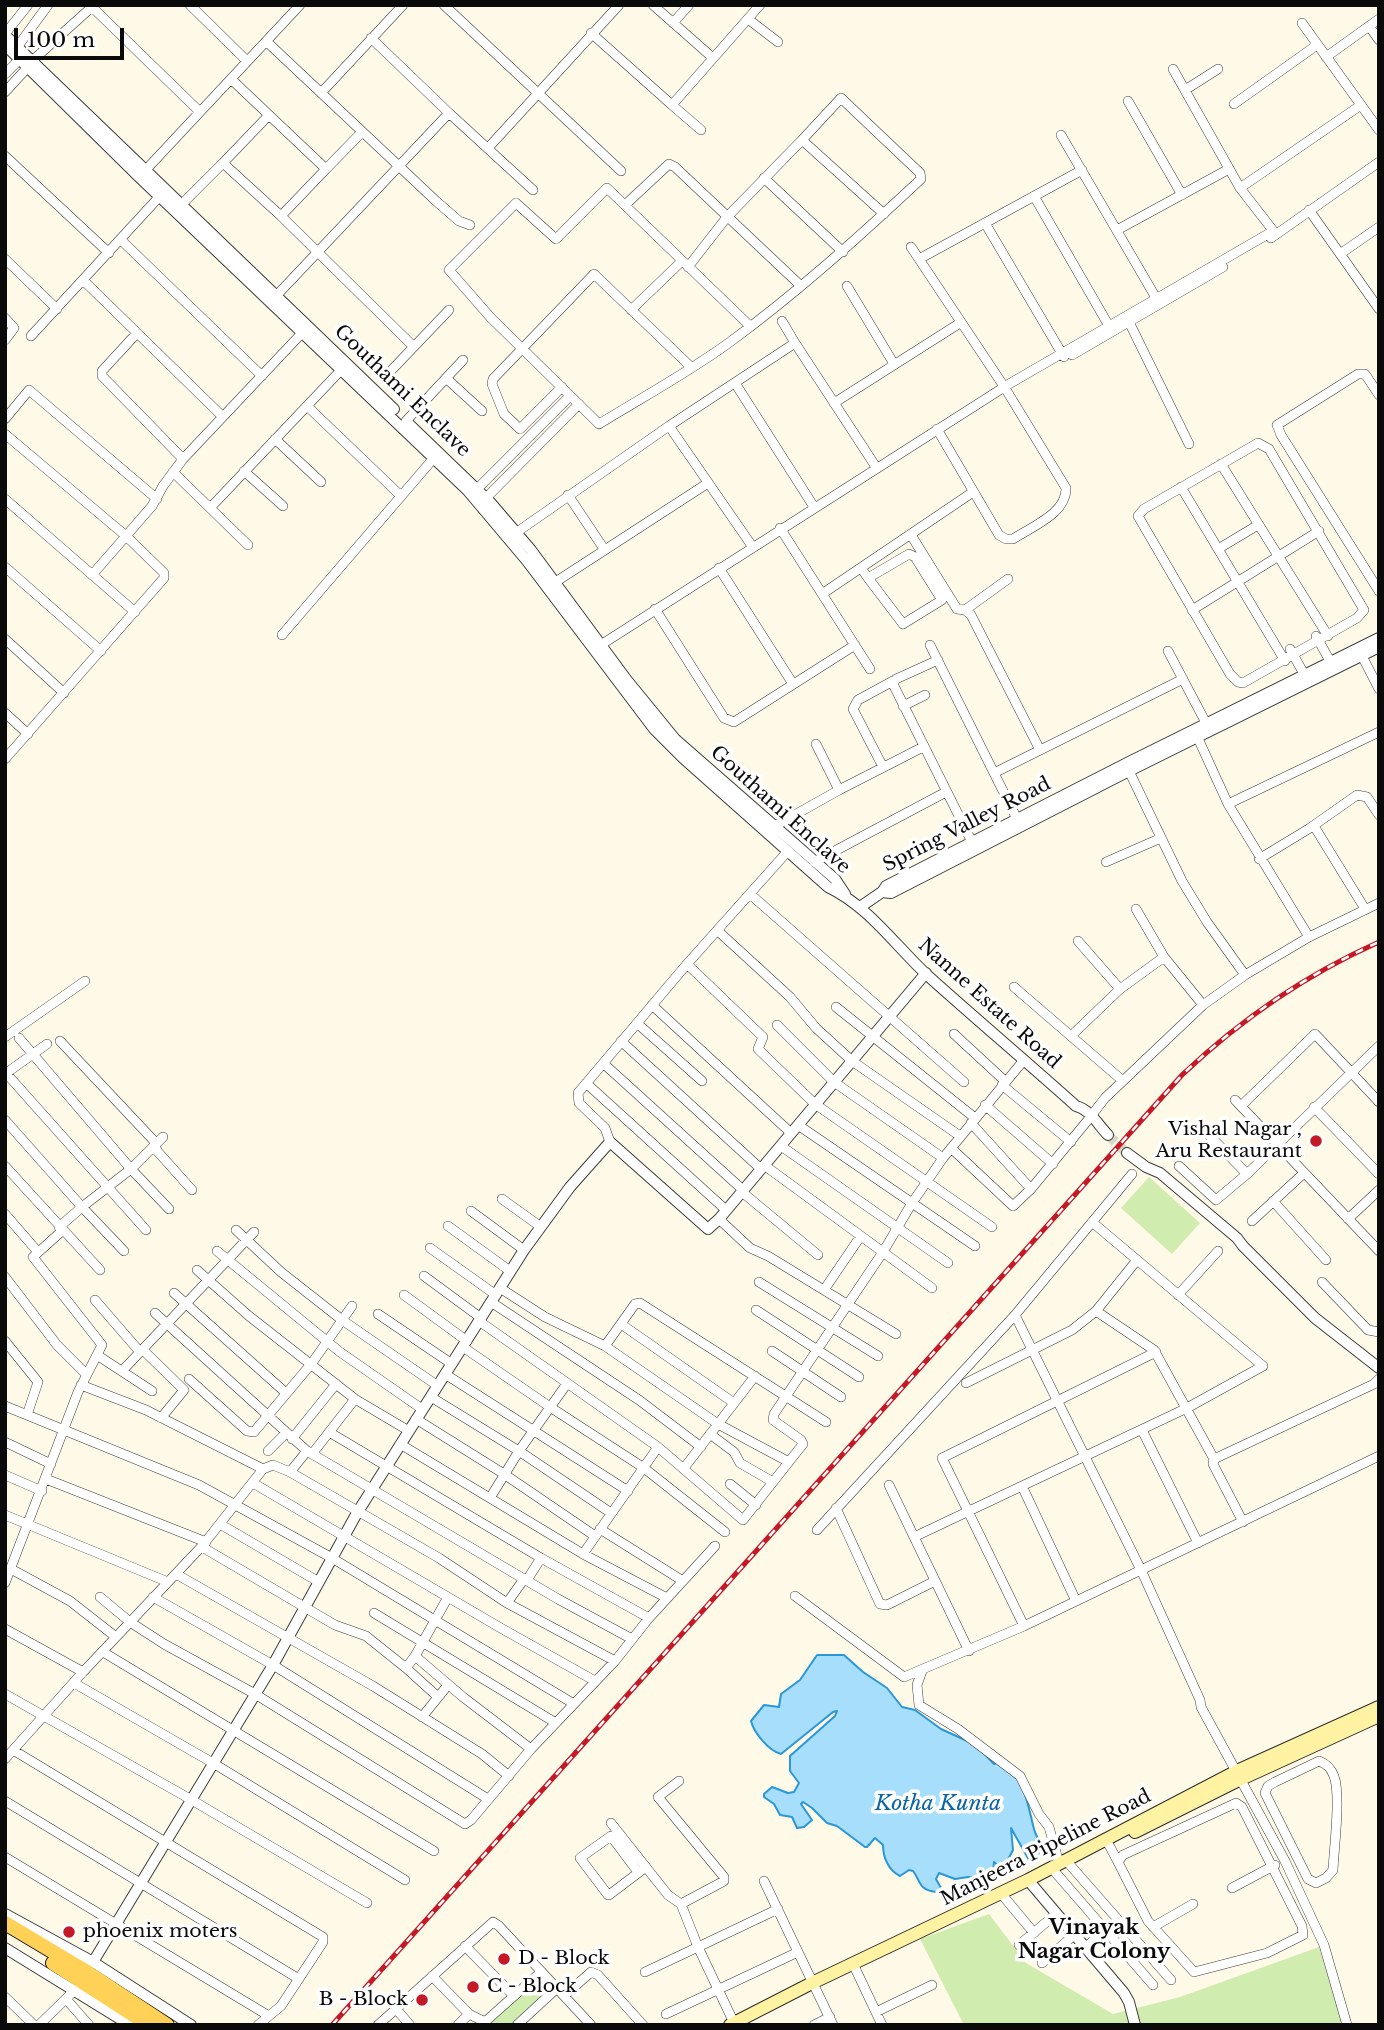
<!DOCTYPE html>
<style>
body{margin:0}
#map{position:relative;width:1384px;height:2030px;overflow:hidden;background:#fffae7;font-family:"Libre Baskerville",serif}
canvas{display:block}
.frame{position:absolute;inset:0;border:7px solid #0a0a0a;pointer-events:none}
.scale{position:absolute;left:14px;top:28px;width:110px;height:32px;box-sizing:border-box;border:4px solid #0a0a0a;border-top:0;padding-left:9px;font-size:21px;line-height:24px;white-space:nowrap;color:#0a0a0a;-webkit-text-stroke:5px #fff;paint-order:stroke}
</style>
<div id="map">
<canvas width="1384" height="2030"></canvas>
<div class="frame"></div>
<div class="scale">100 m</div>
</div>
<script>
const ctx = document.querySelector('canvas').getContext('2d');
ctx.lineJoin = 'round';
function paint(path, color) { ctx.fillStyle = color; ctx.fill(path, 'evenodd'); }
function trace(path, color, width, dash) { ctx.strokeStyle = color; ctx.lineWidth = width; ctx.lineCap = dash ? 'butt' : 'round'; ctx.setLineDash(dash || []); ctx.stroke(path); }
function write(font, color, halo, rows, align = 'center') {
  ctx.font = font + ' "Libre Baskerville",serif'; ctx.lineWidth = 7; ctx.setLineDash([]); ctx.textBaseline = 'middle'; ctx.strokeStyle = halo; ctx.fillStyle = color; for (const [text, x, y, turn = 0] of rows) {
    ctx.save(); ctx.translate(x, y); ctx.rotate((+turn || 0) * Math.PI / 180); ctx.textAlign = isNaN(turn) ? turn : align; if (halo) ctx.strokeText(text, 0, 0); ctx.fillText(text, 0, 0); ctx.restore();
  }
}
paint(new Path2D(`
 M1149,1177L1200,1223L1172,1254L1121,1208Z
 M989,1914L1026,1963L1113,2014L1180,1997L1319,1947L1343,2025H964L920,1939Z
 M538,1977L550,1989L513,2025H488Z`), '#d0ecaf');
const water = new Path2D(`
 M817,1655H844L863,1672L887,1688L902,1707L915,1710L941,1729L976,1745L994,1764L999,1762C1024,1770 1028,1807 1034,1829C1036,1837 1042,1843 1040,1851C1039,1856 1038,1856 1035,1860H1029L1011,1828L1013,1850L1004,1867L1001,1868L994,1862L993,1872L982,1879L968,1877L955,1879L939,1873L936,1879L941,1888L936,1892C918,1890 921,1881 913,1871L909,1870L900,1876C888,1870 883,1857 883,1845L875,1838L867,1847H865L837,1826L827,1823L812,1808L803,1802L801,1804L812,1820L804,1827L797,1828L792,1817L780,1815L774,1804L764,1797V1794L772,1787L788,1793L794,1792L799,1783L790,1771V1756L835,1716L837,1711L833,1712L781,1754C769,1751 754,1733 751,1721L764,1705L779,1707L781,1694L800,1680Z`);
paint(water, '#a7defb');
trace(water, '#2997d8', 2);
trace(new Path2D(`
 M1108,1135L1127,1153`), '#dad6c6', 10, [10, 5]);
const minor = new Path2D(`
 M190,5L247,61
 M444,5L621,171
 M653,5L713,58
 M92,7L199,111
 M748,19L778,42
 M673,23L689,5
 M1302,23L1379,130
 M1369,26L1379,40
 M591,33L672,105L760,5
 M5,34L28,5
 M267,42L436,201L459,221L470,225
 M18,46L48,5
 M1326,57L1379,19
 M33,60L94,5
 M1173,69L1240,188L1275,233
 M5,74L20,59
 M231,79L326,169L362,132
 M1185,90L1218,69
 M5,92L28,67
 M321,93L403,5
 M1128,101L1182,195
 M1234,104L1317,45
 M672,105L701,130
 M449,113L533,190
 M269,115L223,163L281,216L326,169
 M1061,135L1159,303
 M488,148L619,5
 M5,156L109,253
 M141,175L300,5
 M764,178L843,252
 M1240,188L1361,105
 M1034,196L1109,326
 M182,204L223,163
 M625,205L669,164L675,167L801,286
 M1309,210L1379,309
 M281,216L413,346
 M985,223L1064,357
 M1117,230L1229,169
 M1271,238L1379,162
 M121,240L262,376
 M911,247L1005,388L1066,488C1067,513 1033,526 1013,539H1006L999,535L937,429
 M1340,254L1379,227
 M5,259L57,309
 M919,259L1082,170
 M688,267L727,217L802,140L884,214
 M83,280L222,416
 M847,286L894,364
 M277,295L449,113L371,38
 M631,310L682,261
 M5,318L14,328L5,340
 M782,321L795,343
 M1129,322L1189,444
 M750,326L607,188L556,239L516,203L449,270L491,318L599,424C643,397 689,372 730,342C798,292 860,236 921,179L920,173L841,98L802,140
 M137,333L102,371V376L183,459
 M31,336L160,196
 M1072,355L1223,267
 M384,378L449,310
 M446,378L482,411
 M735,383L814,507
 M562,387L520,429L504,414L492,384L493,379L594,274L691,367
 M1379,395L1365,374H1358L1277,425L1281,435L1379,591
 M834,403L960,323
 M307,406L401,496
 M5,419L29,390L157,499
 M406,421L463,360
 M669,426L752,546
 M5,434L126,536L92,575
 M275,439L321,482
 M1258,443L1269,449L1364,610L1357,618L1243,683L1238,682L1230,674L1138,516L1144,509Z
 M1221,464L1328,636
 M244,471L283,506
 M173,472L248,545
 M1181,487L1285,661
 M477,489L570,396
 M568,495L604,549
 M486,498L579,404
 M5,499L135,612
 M211,507L342,369
 M780,528L870,669
 M517,532L669,426L795,343L876,467
 M911,535L957,609L965,610L971,615L1040,750
 M1218,549L1258,525
 M5,567L101,651
 M719,568L793,684
 M861,568L868,578L903,624L942,600L915,557L909,554L868,578
 M557,581L708,483
 M822,594L973,492
 M655,609L724,718L734,722L855,645
 M965,610L1008,579
 M1192,610L1319,531
 M282,635L433,459
 M1316,636L1330,661
 M5,639L64,693
 M930,645L1017,819
 M596,648L1009,384L1268,234L1275,233
 M1290,649L1304,674
 M1168,651L1206,723
 M1362,656L1379,689
 M938,660L896,679L893,684L972,842
 M903,706L925,695
 M5,713L28,734
 M1196,734L1228,804L1309,937
 M816,744L839,790
 M5,759L164,578V573L126,536L152,506L163,486L183,459L302,333
 M883,767L853,709L858,700L893,681
 M1129,771L1182,881L1207,922L1245,975
 M994,773L1183,679
 M1228,804L1379,732
 M775,826L839,790L923,747
 M1314,826L1365,909
 M1259,859L1310,828L1357,795L1367,797L1379,815
 M814,862L946,792
 M1106,862L1161,838
 M750,894L964,1082
 M1136,909L1164,957L1203,1005
 M718,931L790,997L816,1028L852,1061L960,1136
 M1078,941L1120,989
 M687,964L763,1037L758,1049L815,1104L992,1227
 M1014,987L1123,1081
 M652,1005L791,1133
 M836,1007L975,1118
 M638,1024L702,1081
 M777,1025L834,1082L943,1158
 M954,1034L1006,1082
 M1071,1036L1120,989L1164,957
 M5,1037L85,981
 M19,1038L131,1169L169,1209
 M60,1041L156,1143
 M621,1041L761,1169
 M603,1063L743,1190
 M5,1072L146,1230
 M5,1074L47,1044
 M586,1083L726,1210
 M1002,1085L1071,1142
 M1235,1100L1379,1251
 M985,1105L1053,1164
 M1241,1106L1315,1034L1379,1102
 M1314,1107L1379,1174
 M1091,1116L1105,1098L1203,1005L1245,975L1309,937L1379,903
 M5,1120L82,1207L131,1169L163,1137
 M971,1123L1031,1189
 M798,1125L975,1246
 M1208,1134L1247,1174
 M610,1142L605,1128L579,1103L578,1093L687,964L788,851
 M154,1145L158,1152L192,1190
 M781,1146L948,1263
 M951,1148L1013,1206L1031,1189L1088,1120
 M764,1165L932,1288
 M5,1166L100,1270
 M1179,1166L1216,1200L1247,1174L1379,1046
 M742,1192L818,1255
 M502,1199L541,1227
 M1273,1201L1326,1260
 M471,1211L524,1250
 M5,1214L38,1252
 M719,1219L750,1248L768,1256L896,1334
 M1348,1219L1379,1190
 M1252,1221L1304,1173
 M448,1226L510,1271
 M59,1227L82,1207L124,1251
 M236,1230L281,1272L342,1320L438,1386
 M430,1248L496,1295
 M217,1251L340,1352L422,1409
 M197,1270L249,1316L355,1399L409,1431
 M424,1276L481,1318
 M5,1277L57,1345L86,1374
 M759,1282L878,1356
 M1322,1282L1368,1330L1379,1332
 M500,1288L545,1317L605,1346L718,1424L789,1462
 M824,1290L860,1237
 M174,1293L286,1393
 M404,1295L467,1341
 M1178,1295L1218,1251
 M95,1300L140,1352
 M491,1302L639,1400L701,1447
 M756,1310L859,1377
 M1096,1311L1154,1350L1214,1459
 M155,1313L307,1451L558,1599L632,1639
 M378,1314L452,1364
 M1015,1315L1141,1570L1200,1700L1201,1707L1285,1861L1324,1945L1347,2025
 M479,1321L658,1447L743,1520L803,1444L801,1440L773,1420L774,1414L883,1252L912,1203L943,1158L1024,1060
 M621,1324L734,1403
 M5,1341L38,1382L27,1415
 M605,1346L635,1304L640,1303L826,1422
 M463,1347L550,1407L644,1468L725,1532
 M143,1350L184,1390L161,1418
 M772,1351L841,1397
 M97,1355L152,1391
 M122,1371L254,1232
 M445,1374L628,1491
 M189,1379L247,1431L254,1432L312,1363L352,1306
 M966,1383L1072,1330L1096,1311L1137,1260
 M81,1385L146,1410L263,1469
 M431,1397L519,1451L611,1513
 M5,1406L199,1485L332,1558L574,1704
 M416,1419L504,1474L595,1536
 M1142,1430L1198,1543
 M329,1432L541,1558L649,1618
 M710,1434L734,1452L740,1463L773,1482
 M292,1439L336,1384
 M5,1442L51,1464
 M400,1444L583,1554L658,1447
 M268,1451L286,1433
 M312,1454L355,1399
 M684,1468L755,1376
 M290,1472L307,1451
 M5,1475L42,1491
 M46,1479L206,1542
 M253,1483L499,1627L595,1681
 M730,1484L756,1505
 M889,1485L969,1651
 M1022,1486L1076,1601
 M490,1498L519,1451L566,1385
 M836,1508L880,1604L887,1605L935,1581
 M5,1515L168,1582
 M1243,1522L1213,1464L1214,1459L1374,1384L1379,1379
 M220,1524L319,1582
 M600,1529L683,1581
 M817,1530L1015,1315L1132,1174
 M914,1537L1187,1408L1263,1366L1092,1222
 M202,1547L335,1625L366,1636L406,1668L415,1656L463,1697L531,1749
 M583,1554L667,1598
 M11,1569L70,1601L116,1637
 M176,1574L373,1686L482,1754L509,1776
 M527,1580L541,1558
 M5,1583L78,1392L102,1345L33,1257L63,1230
 M795,1596L904,1677L1024,1626L1379,1456
 M100,1597L130,1622L164,1644L255,1694L465,1824L471,1820L531,1749L615,1661L649,1618L715,1546
 M153,1597L273,1665L488,1799
 M507,1603L524,1579
 M374,1613L556,1723
 M1024,1626L942,1458L1156,1352
 M5,1629L83,1672
 M103,1652L434,1851
 M415,1656L448,1597
 M406,1668L438,1697
 M922,1671L917,1685L919,1705L958,1729L1020,1776L1039,1814L1049,1827L1059,1863
 M74,1683L213,1763L405,1880
 M5,1694L190,1799L367,1903
 M422,1717L448,1685
 M13,1750L323,1937V1942L281,2006L258,2025
 M5,1759L83,1672L203,1545L263,1469L273,1465L290,1472L439,1558L507,1603L615,1661
 M1319,1761C1327,1764 1331,1768 1334,1776C1341,1795 1334,1848 1333,1870L1326,1878L1316,1883L1308,1879L1265,1793L1268,1786L1275,1782Z
 M679,1781L658,1797L724,1877V1881L681,1904
 M5,1801L299,1979
 M1236,1803L1242,1807L1302,1926L1303,1935L1267,1953L1194,1972L1148,1921L1118,1862L1123,1855Z
 M611,1823L668,1895L681,1904L698,1947L645,1972
 M1109,1845L1118,1862
 M5,1857L269,2016
 M1070,1865L1171,1980
 M638,1872L611,1836L580,1858L608,1895H609L646,1867
 M1055,1872L1153,1985
 M764,1881L833,2025
 M1232,1888L1275,1865
 M1004,1897L1034,1933
 M1153,1927L1193,1904
 M1019,1945L1056,1914
 M465,1946L514,1996
 M1085,1948L1105,1930
 M1042,1963L1074,1935
 M855,1968L882,2025
 M432,1976L469,2014
 M564,1996L591,1972L598,1975L643,2025
 M5,1997L34,2025
 M66,1999L89,2025
 M396,2009L410,2025
 M876,2012L932,1985
 M666,2014L798,1952
 M39,2025L76,1989
 M378,2025L493,1922L499,1926L591,2025
 M458,2025L469,2014L483,2021L487,2020L541,1972
 M517,2025L556,1989
 M735,2025L698,1947L778,1909
 M814,2025L830,2017`);
const tertiary = new Path2D(`
 M5,35L394,409
 M5,45L139,177L468,491L527,561L654,729L683,758L828,887C868,906 894,944 927,975C976,1019 1027,1062 1076,1106C1091,1110 1098,1125 1108,1135
 M410,425L490,502L531,550L626,679L675,739L835,879L845,894
 M882,892L891,893L1129,771L1379,647
 M860,907L882,892L886,886L1127,763L1379,638
 M1127,1153L1146,1167L1160,1173L1237,1238L1243,1246L1315,1318L1379,1368
 M1028,1880L1124,1993L1129,2002L1135,2025
 M5,1914L93,1962L191,2025
 M5,1948L130,2025
 M93,1962L273,1665L357,1513L409,1431L524,1250L570,1187L610,1142L708,1229L719,1219L926,973`);
const secondary = new Path2D(`
 M1135,1832L1239,1780L1379,1716
 M730,2025L812,1983L1028,1880L1237,1771L1379,1707`);
const primary = new Path2D(`
 M5,1923L87,1972L167,2025
 M53,1963L149,2025`);
trace(minor, '#3d3d3d', 10);
trace(tertiary, '#3d3d3d', 12);
trace(secondary, '#2c2c2c', 14);
trace(primary, '#1b1b1b', 16);
trace(minor, '#fff', 9);
trace(tertiary, '#fff', 10);
trace(secondary, '#fff2a2', 12);
trace(primary, '#ffd157', 14);
const rail = new Path2D(`
 M332,2025L1182,1075C1240,1020 1305,975 1379,942`);
trace(rail, '#c41926', 5);
trace(rail, '#fff', 2.5, [8]);
for (const [x, y, r, color] of [
 [1316,1141,7,"#c41926"],
 [69,1932,7,"#c41926"],
 [504,1959,7,"#c41926"],
 [473,1987,7,"#c41926"],
 [422,2000,7,"#c41926"]
]) { const dot = new Path2D(); dot.arc(x, y, r, 0, 2 * Math.PI); ctx.fillStyle = color; ctx.fill(dot); trace(dot, '#fff', 2.5); }
write('19px', '#0a0a0a', '#fff', [
 ["Gouthami Enclave",402,391,44],
 ["Gouthami Enclave",780,810,42],
 ["Spring Valley Road",967,825,-27],
 ["Nanne Estate Road",989,1004,42],
 ["Manjeera Pipeline Road",1046,1848,-27]
]);
write('19px', '#0a0a0a', '#fff', [
 ["Vishal Nagar ,",1302,1130,"right"],
 ["Aru Restaurant",1302,1152,"right"],
 ["phoenix moters",83,1932],
 ["D - Block",518,1959],
 ["C - Block",487,1987],
 ["B - Block",408,2000,"right"]
], 'left');
write('italic 21px', '#0c66a4', '#fff', [
 ["Kotha Kunta",938,1804]
]);
write('bold 21px', '#0a0a0a', '#fff', [
 ["Vinayak",1094,1928],
 ["Nagar Colony",1094,1952]
]);
</script>
